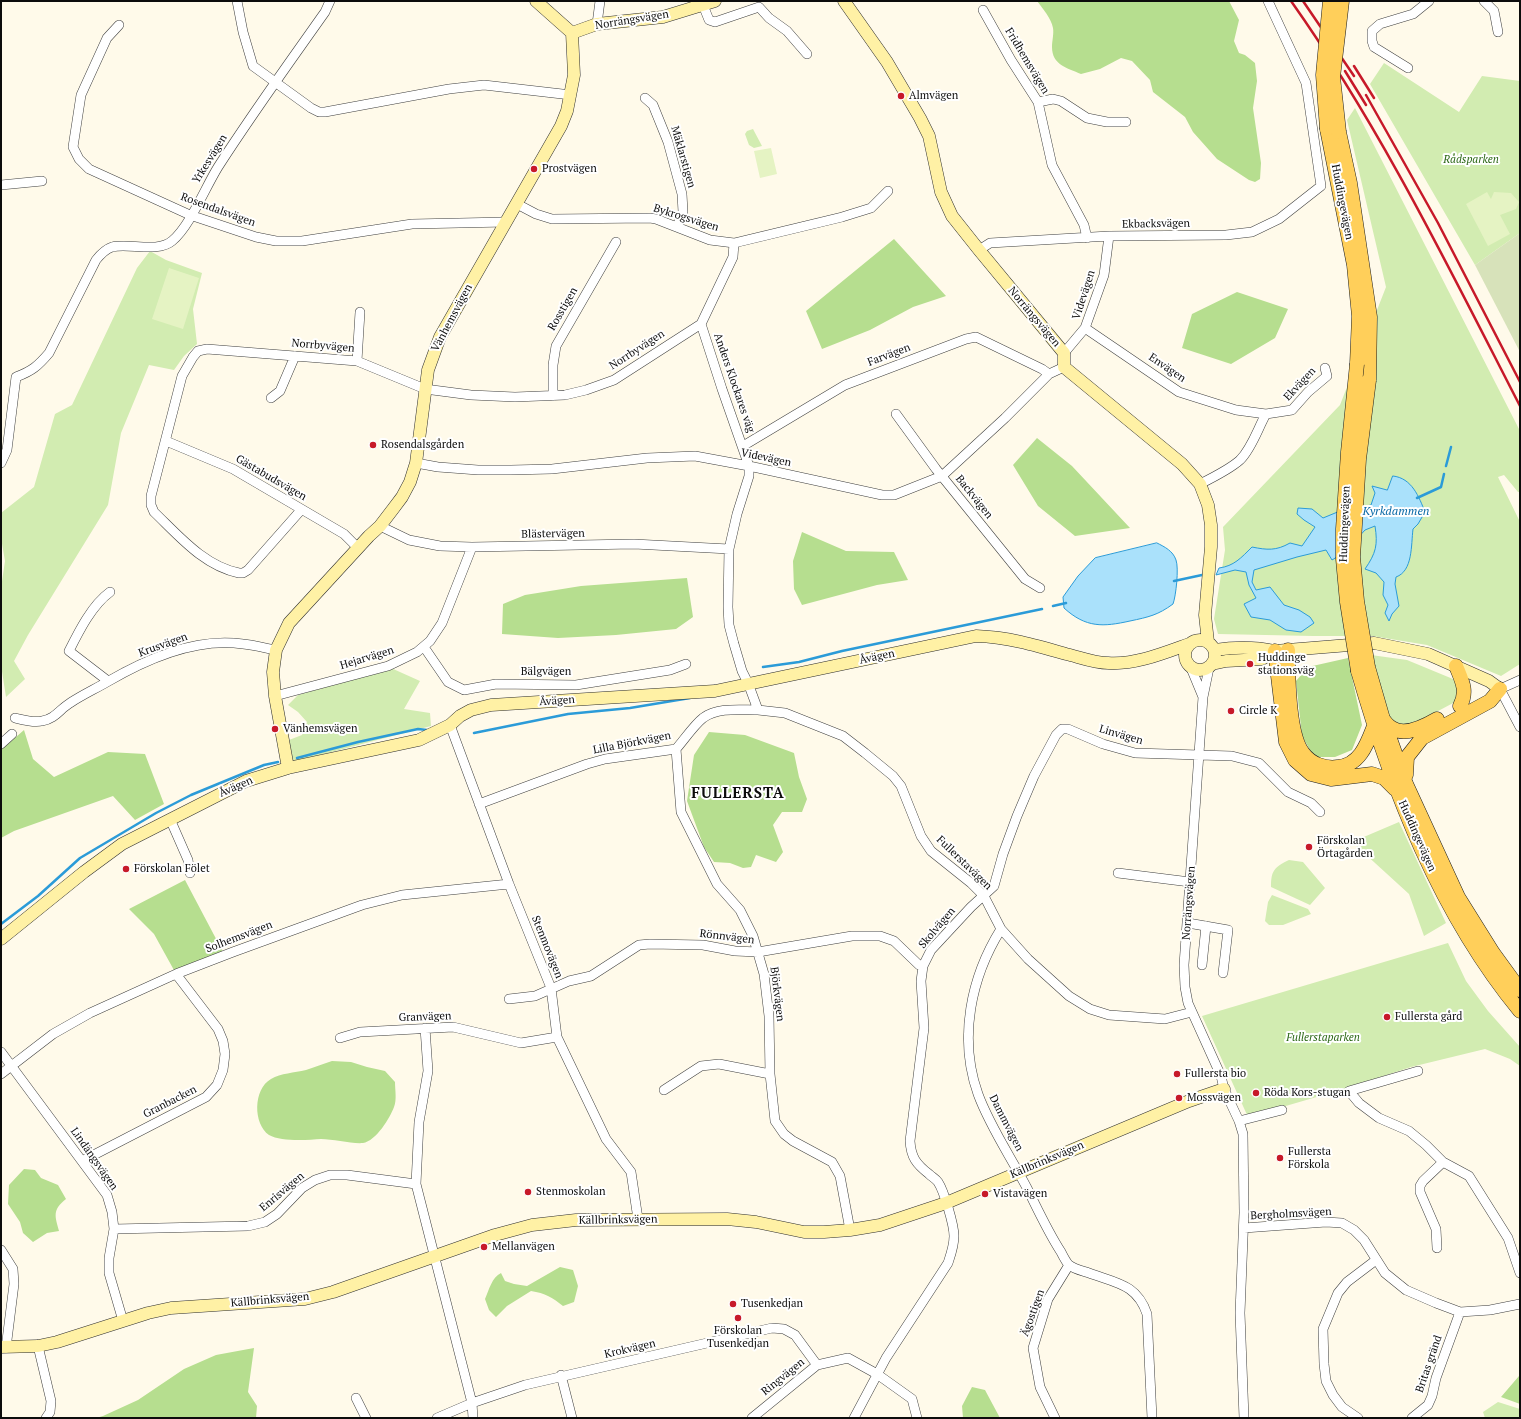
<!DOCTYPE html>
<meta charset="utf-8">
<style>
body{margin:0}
#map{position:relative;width:1521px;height:1419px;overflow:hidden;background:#fffaea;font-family:"PT Serif",serif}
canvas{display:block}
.frame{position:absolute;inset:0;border:2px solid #0c0c0c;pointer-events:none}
</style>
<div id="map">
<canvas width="1521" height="1419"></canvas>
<div class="frame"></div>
</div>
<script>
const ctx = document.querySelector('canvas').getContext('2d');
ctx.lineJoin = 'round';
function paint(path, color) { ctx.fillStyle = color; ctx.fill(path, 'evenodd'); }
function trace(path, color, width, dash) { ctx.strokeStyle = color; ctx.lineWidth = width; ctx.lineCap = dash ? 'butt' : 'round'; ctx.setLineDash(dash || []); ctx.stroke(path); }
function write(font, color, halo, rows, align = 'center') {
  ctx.font = font + ' "PT Serif",serif'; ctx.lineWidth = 4; ctx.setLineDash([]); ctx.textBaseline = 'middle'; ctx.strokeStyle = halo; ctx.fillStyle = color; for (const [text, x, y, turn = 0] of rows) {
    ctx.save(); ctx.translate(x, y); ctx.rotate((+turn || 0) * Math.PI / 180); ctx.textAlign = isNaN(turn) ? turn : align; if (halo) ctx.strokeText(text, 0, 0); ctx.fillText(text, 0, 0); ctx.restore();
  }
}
paint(new Path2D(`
 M1384,63L1459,112L1482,76L1520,81V233L1475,265L1370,84Z
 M1355,108L1520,431V492H1518L1504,475L1498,477L1520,522V664L1501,676L1427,645L1372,636H1313L1218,634L1214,619L1225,550L1223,527L1340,405L1386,287L1347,120Z
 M753,129L762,146L754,148L749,145L745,134L747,131Z
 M150,251L166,260L202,273L193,309L197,344L184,356L174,370L149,365L121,433L108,505L28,635L14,661L25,679L6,697L1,665V588L5,561L1,538V513L34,487L55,414L72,405L137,268Z
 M1371,655L1407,660L1453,679L1459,691L1455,702L1410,726H1397L1389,717Z
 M391,668L420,681L404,709L430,713L431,726L293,762L289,740L302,735L307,722L298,712L288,705L298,695Z
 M1399,822L1446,923L1424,936L1409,894L1352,842Z
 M1289,860L1303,862L1325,888L1310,905L1271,887C1271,871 1274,867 1289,860Z
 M1272,895L1308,909L1311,914L1283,925H1269L1265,921L1268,902Z
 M1448,943L1466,981L1488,1011L1520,1047V1066L1510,1059L1485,1049L1411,1067L1344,1089L1248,1117L1202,1016Z
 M1498,1402L1520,1409V1418H1485L1483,1412Z`), '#d2ecb1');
paint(new Path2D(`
 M1037,1H1229L1239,20L1234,41L1239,53L1245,55L1255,63L1257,81L1253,108L1261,163L1260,179L1255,182L1249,180L1217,159L1193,132L1185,117L1153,92L1150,80L1132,61L1121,58L1100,69L1081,74C1067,68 1052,65 1052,47C1052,41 1054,34 1053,28C1051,18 1043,9 1037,1Z
 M894,239L946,296L913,307L870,330L822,349L806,311Z
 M1237,292L1288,309L1275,338L1231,364L1182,348L1192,314Z
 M1037,438L1072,466L1130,528L1075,536L1038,506L1013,465Z
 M802,532L846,551L894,552L908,580L877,585L802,605L794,589L793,561Z
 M687,578L693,617L676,629L616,635L558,638L502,634L503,604L525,595L581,586Z
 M1348,658L1362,725L1352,750L1335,757H1314L1302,736L1296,681L1308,667Z
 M24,730L33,759L54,777L108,752L145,754L164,804L135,820L113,796L14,831L1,838V750Z
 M709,732L745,735L794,753L799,777L807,799L802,812H782L773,825L783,852L776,862L756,855L751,867L743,868L730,863L714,862L704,847L687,801L694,755Z
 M185,880L223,952L175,972L154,934L129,909Z
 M332,1061L351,1062L367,1067L385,1071L395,1082C395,1090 397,1100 394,1107C390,1118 376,1141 363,1143C352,1144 333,1139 321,1139C308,1140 281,1142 269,1135C253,1124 253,1089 271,1079C281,1073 294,1073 306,1070C315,1067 323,1064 332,1061Z
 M24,1169L35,1170L41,1178L58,1185L66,1199C52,1210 55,1216 59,1231L47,1233L33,1242L23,1233L20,1222L8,1204L9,1185Z
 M560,1267L573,1270L578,1286L574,1302L563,1306C553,1298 545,1293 531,1291L507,1306L496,1317L489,1310L485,1299C489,1290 492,1277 501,1273L505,1281L514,1284L527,1286Z
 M254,1348L248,1392L257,1406L256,1418H96L103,1416L138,1400L184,1369L216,1355Z
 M1519,1376H1520V1404L1501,1397Z
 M972,1387L985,1390L1000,1418H963L962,1406Z`), '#b6de8f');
paint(new Path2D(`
 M1520,233V352L1475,265Z`), '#d7e2ba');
paint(new Path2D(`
 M771,148L777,174L760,178L754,151Z
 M1487,192L1491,199L1494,192L1511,193L1519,202L1516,209L1500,215L1510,234L1488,246L1466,204Z
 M169,268L199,278L183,329L152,319Z`), '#e5f3c3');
const water = new Path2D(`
 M1393,476C1412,478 1419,497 1425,512L1418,524L1413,529C1411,545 1413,571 1396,577L1395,584L1399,606L1392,614L1389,621L1385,613L1388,605L1383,595L1384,582L1376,573L1365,569C1376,553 1378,545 1375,526L1365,530L1345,552L1332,560L1326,550L1297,557L1254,570L1252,582L1256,590L1270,587L1284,605L1299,610L1310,617L1314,623L1301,632L1286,630L1270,620L1251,617L1244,604L1256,598L1249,585L1246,572L1235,570L1216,575L1219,568C1234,566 1241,558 1252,547C1267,550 1276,551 1290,543L1302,546L1315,527L1304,520L1297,514L1298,508L1312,509L1323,518L1340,511L1371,505L1375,493L1372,486L1387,490Z
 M1157,543C1165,547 1173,551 1176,560C1179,568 1176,596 1173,604C1158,615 1149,617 1130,621C1103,627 1086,628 1064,608L1063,597L1078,576L1095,558Z`);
paint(water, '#aae1fb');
trace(water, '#2b9bd8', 1);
trace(new Path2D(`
 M1446,466L1451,447
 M1417,498L1441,487L1444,474
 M1174,581L1202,575
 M1053,606L1066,603
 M763,667L799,662L842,651L1042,609
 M474,733L568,714L630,708L690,698
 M297,758L358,742L418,729L427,730
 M1,924L38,896L80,858L156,813L191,795L264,765L278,762`), '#2b9bd8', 2.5);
const street = new Path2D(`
 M237,1L243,32L253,66L311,108L319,112H325L449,89L484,85L571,95
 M1484,1L1494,11L1498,32
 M703,5L709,20L715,22L759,7L769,18L787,31L807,54
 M983,10L1011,60L1038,102L1052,165L1084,225L1087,238
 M597,24L600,1
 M119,25L107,38L81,95L73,147L79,159L89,169L190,215L256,237L276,241H302L412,224L506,222
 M1408,68L1374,47L1372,41V31L1380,24L1413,14L1429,1
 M645,98L653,105L668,142L682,194L683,212L677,227
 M1038,102L1053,99L1061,101L1087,118L1107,122H1126
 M1,185L42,181
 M517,204L536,214L552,219L650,218L656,219L710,240L734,243L842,217L871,208L888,191
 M979,250L990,243L1109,236L1226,235L1252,232L1279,219L1321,186L1306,83L1268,1
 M701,324L722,389L749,466V476L737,514L729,549L728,607L729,625L734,644L742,671L748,683L758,710L785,713L843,736L865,753L893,776L901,786L921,836L931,851L971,883L984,896L1001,929L1028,959L1069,996L1090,1009L1109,1015L1165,1019L1192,1012
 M1085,328L1179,392L1236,410L1266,414
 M1064,353L1085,328L1104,275L1109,236
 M357,361L360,312
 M553,396V365L556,346L616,242
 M271,398L280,391L295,356
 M896,414L936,469L1025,579L1040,588
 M166,441L233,469L344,534L358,548
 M743,446L845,385L966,339L976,337L1042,369L1049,374
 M1,463L7,450L16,377C32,371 38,366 49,353L96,260C100,255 106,249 112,247C129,243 158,253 172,241C190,226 205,188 218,167C252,114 289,63 325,12L330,1
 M416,463L438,467L478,470H511L552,469L647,458L695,456L749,466L882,495H894L942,476L1005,418L1049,374L1064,367
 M1200,484C1212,478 1230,469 1240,460C1252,448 1258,428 1266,414L1292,410L1308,392L1327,376L1325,368
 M301,510L248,570L243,573H239C204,566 179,536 154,512L151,505V496L182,376L193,357L198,351L207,349L357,361L425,389L471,395L515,397L565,395L586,390L614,380L701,324L733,257L734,243
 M380,526L409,540L440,546L472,547L634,544L729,549
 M424,647L448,682L464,690L496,684L576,685L670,670L686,664
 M1191,668L1203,697
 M1209,668L1203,697L1184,965L1185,987L1188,1003L1221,1076L1224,1089L1239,1121L1243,1134L1244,1213L1240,1313L1244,1418
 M1520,680L1500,689L1520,727
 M108,681L69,651C79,631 92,605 110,592
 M275,696L388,666L417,652L430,641L442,623L472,547
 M15,718C23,720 34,723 42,721C55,719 60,709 70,703C82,695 95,689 107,682C146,659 197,637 243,644C254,645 265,648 276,650
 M450,725L509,884L551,988L557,1037L606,1139L631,1172L638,1219
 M1,744L12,734
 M676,749L681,812L717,884L740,910L753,936L764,974L769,1016L770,1074L775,1121L784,1134L793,1141L832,1162L840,1176L850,1230
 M479,804L587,764L605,759L676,749C684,740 694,725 703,718C718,707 740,710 758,710
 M170,819L188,860L190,873
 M1118,873L1190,882
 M1188,923L1228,930L1223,973
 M1001,929C971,977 958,1038 978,1094C990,1127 1011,1157 1027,1188C1038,1210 1048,1232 1061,1252C1063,1256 1066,1262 1069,1265C1074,1269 1083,1271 1089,1273C1116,1283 1137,1284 1147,1314L1152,1418
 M1202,965L1206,926
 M509,999L535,996L569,981L591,976L639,945L650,944L703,945L735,951L758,952L852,936H880L894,941L919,965L923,966
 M425,1028L428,1071L419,1122L416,1184L472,1403L473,1418
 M340,1038L360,1032L453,1027L521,1043L557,1037
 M1,1052L107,1195L112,1212L114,1229L109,1258V1273L123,1321
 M1418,1071L1349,1091L1359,1103L1379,1118L1409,1131L1426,1145L1443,1162L1469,1176L1508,1238L1520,1273
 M1,1074L53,1034L90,1013L176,974L233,952L362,905L402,895L509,884
 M664,1090L701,1066L719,1064L770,1074
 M1239,1121L1282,1110
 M82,1161L206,1097L217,1085L223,1070L225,1054L223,1041L218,1029L176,974
 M1244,1228L1326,1222L1342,1223L1354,1230L1364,1240L1385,1273L1406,1290L1436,1303L1460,1312L1490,1310L1520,1304
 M114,1229L248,1226L265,1222L277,1214L302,1188L315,1180L330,1175H347L416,1184
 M1437,1248L1436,1229L1420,1192V1186L1423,1181L1443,1162
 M1,1250L13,1269L14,1284L6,1348
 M38,1346L51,1401L50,1412L46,1418
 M561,1375L572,1418
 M356,1398L366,1418
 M437,1418L472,1403L525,1385L772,1328L784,1329L795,1335L817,1365
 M752,1418L817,1365L848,1358L877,1374L912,1399L917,1418
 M854,1418L886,1358L948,1263C951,1254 954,1246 954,1236C954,1225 944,1191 938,1182C936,1179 932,1177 929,1174C916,1164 911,1157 910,1141L924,1028L921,981L923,966L931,950L971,907L994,886L1003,854L1017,816L1034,776L1056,735L1062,729H1068L1103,744L1135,753L1232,756L1259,763L1288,792L1311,803L1320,812
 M1055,1418L1040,1387L1033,1348L1048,1299L1069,1265
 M1358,1418L1342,1407L1333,1395L1326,1381L1324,1364L1323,1329L1338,1293L1347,1282L1376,1260
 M1412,1418L1428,1405L1432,1396L1436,1378L1460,1312`);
const secondary = new Path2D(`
 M536,1L572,33
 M844,1L887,62L920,118L929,136L941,192L952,216L979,250L1064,353V367L1182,464L1200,484L1208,505L1211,525V547L1205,615L1208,642
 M572,33L597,24L663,17L715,1
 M1185 655a15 15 0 1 1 30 0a15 15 0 1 1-30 0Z
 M1215,650C1234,647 1256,647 1275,651L1374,643L1428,654L1489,681L1500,689
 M1212,664L1226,661L1262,659L1275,651
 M288,768L275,696L273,672L276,650L289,623L369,536L380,526L393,509L402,497L410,482L416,463L428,370L440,337L561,126L567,111L574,75L572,33
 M1,939L84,872L122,844L246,781L288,768L419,740L450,725L460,716L471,710L491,705L715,691L976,636C1008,637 1035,645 1066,654C1079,657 1094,663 1108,663C1135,665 1164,653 1189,644
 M1,1347L38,1346L57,1342L148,1313L171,1308L305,1299L333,1292L495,1235L532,1225L576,1220L727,1219L756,1222L804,1232H824L850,1230L880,1225L946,1203L1189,1101L1224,1089`);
const primary = new Path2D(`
 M1327,129L1354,265L1359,316L1357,364
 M1339,132L1350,183L1370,317L1369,380
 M1288,650C1288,675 1288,734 1303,753C1311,764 1325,769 1338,767C1360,765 1367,744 1374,726
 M1275,651L1286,742L1295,760L1311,774L1331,779L1372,774L1384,778L1395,789
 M1456,666C1462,681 1468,691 1460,706
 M1368,667L1383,719L1406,784L1458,897L1493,953L1520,990
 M1358,671C1392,790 1440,914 1520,1011
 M1383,719C1385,722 1388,726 1392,728C1405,737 1425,726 1437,719
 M1406,775L1407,757L1422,738L1490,701L1500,689`);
trace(street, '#3f3f3f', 10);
trace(secondary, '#2e2e2e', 13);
trace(primary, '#1d1d1d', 15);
trace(street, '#fff', 9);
trace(secondary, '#fff1a5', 12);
trace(primary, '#ffcf5a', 14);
trace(new Path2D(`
 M1291,1C1381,128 1449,268 1520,406
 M1303,1L1354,76
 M1354,66L1374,98
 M1345,71L1366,105
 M1366,95L1438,223L1520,382`), '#c71929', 2.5);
const primaryBridge = new Path2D(`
 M1327,129L1323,75L1330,1
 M1339,132L1333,77L1342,1
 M1357,364L1348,452L1343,529V559L1347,602L1358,671
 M1368,667L1357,601L1353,557L1359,459L1369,380`);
trace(primaryBridge, '#1d1d1d', 15, []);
trace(primaryBridge, '#ffcf5a', 14);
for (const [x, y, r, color] of [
 [901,96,4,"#c71929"],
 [534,169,4,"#c71929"],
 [373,445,4,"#c71929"],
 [1250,664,4,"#c71929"],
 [1231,711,4,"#c71929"],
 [275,729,4,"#c71929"],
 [1309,847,4,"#c71929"],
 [126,869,4,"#c71929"],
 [1387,1017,4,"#c71929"],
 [1177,1074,4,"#c71929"],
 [1256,1093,4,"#c71929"],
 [1179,1098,4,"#c71929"],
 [1280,1158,4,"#c71929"],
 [528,1192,4,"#c71929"],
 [985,1194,4,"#c71929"],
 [484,1247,4,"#c71929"],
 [733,1304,4,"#c71929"],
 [738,1318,4,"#c71929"]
]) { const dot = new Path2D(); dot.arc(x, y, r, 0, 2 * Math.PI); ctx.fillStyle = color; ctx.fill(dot); trace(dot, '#fff', 1.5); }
write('11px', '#0c0c0c', '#fff', [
 ["Norrängsvägen",632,20,-9],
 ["Fridhemsvägen",1027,61,59],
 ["Mäklarstigen",683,157,74],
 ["Yrkesvägen",210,159,-58],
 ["Huddingevägen",1342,202,79],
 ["Rosendalsvägen",218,210,20],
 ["Bykrogsvägen",686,218,17],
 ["Ekbacksvägen",1156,224,-1],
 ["Videvägen",1084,295,-72],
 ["Rosstigen",563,309,-60],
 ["Norrängsvägen",1034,317,50],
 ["Vänhemsvägen",452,318,-62],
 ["Norrbyvägen",323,346,5],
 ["Norrbyvägen",637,350,-33],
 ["Farvägen",889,355,-21],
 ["Envägen",1167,368,34],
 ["Anders Klockares väg",734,383,71],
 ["Ekvägen",1300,384,-47],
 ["Videvägen",766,458,12],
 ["Gästabudsvägen",271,478,30],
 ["Backvägen",974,497,51],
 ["Huddingevägen",1345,524,-88],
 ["Blästervägen",553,534,-1],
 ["Krusvägen",163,645,-20],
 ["Åvägen",877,657,-12],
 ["Hejarvägen",367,658,-17],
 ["Bälgvägen",546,672],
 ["Åvägen",557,701,-4],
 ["Linvägen",1121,735,16],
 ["Lilla Björkvägen",632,743,-11],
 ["Åvägen",236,787,-24],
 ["Huddingevägen",1417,836,66],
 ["Fullerstavägen",964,863,44],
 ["Norrängsvägen",1189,903,-86],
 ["Skolvägen",937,928,-50],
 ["Solhemsvägen",239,937,-21],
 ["Rönnvägen",727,937,7],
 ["Stenmovägen",547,947,68],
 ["Björkvägen",777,994,83],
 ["Granvägen",425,1017,-2],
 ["Granbacken",170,1102,-27],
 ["Dammvägen",1006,1123,63],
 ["Lindängsvägen",94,1159,55],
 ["Källbrinksvägen",1047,1160,-23],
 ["Enrisvägen",282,1192,-40],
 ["Bergholmsvägen",1291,1214,-3],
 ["Källbrinksvägen",618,1220,-1],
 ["Källbrinksvägen",270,1300,-5],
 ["Ägostigen",1033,1313,-70],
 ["Krokvägen",630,1349,-13],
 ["Britas gränd",1429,1364,-71],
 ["Ringvägen",783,1377,-39]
]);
write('11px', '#0c0c0c', '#fff', [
 ["Almvägen",909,96],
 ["Prostvägen",542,169],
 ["Rosendalsgården",381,445],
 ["Huddinge",1258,658],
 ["stationsväg",1258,671],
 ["Circle K",1239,711],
 ["Vänhemsvägen",283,729],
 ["Förskolan",1317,841],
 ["Örtagården",1317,854],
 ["Förskolan Fölet",134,869],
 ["Fullersta gård",1395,1017],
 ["Fullersta bio",1185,1074],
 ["Röda Kors-stugan",1264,1093],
 ["Mossvägen",1187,1098],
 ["Fullersta",1288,1152],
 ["Förskola",1288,1165],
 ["Stenmoskolan",536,1192],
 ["Vistavägen",993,1194],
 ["Mellanvägen",492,1247],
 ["Tusenkedjan",741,1304],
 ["Förskolan",738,1331,"center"],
 ["Tusenkedjan",738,1344,"center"]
], 'left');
write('italic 11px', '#2c6817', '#fff', [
 ["Rådsparken",1471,160],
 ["Fullerstaparken",1323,1038]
]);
write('italic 12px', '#0b6aa7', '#fff', [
 ["Kyrkdammen",1396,512]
]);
ctx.letterSpacing = '1px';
write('bold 15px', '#0c0c0c', '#fff', [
 ["FULLERSTA",738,794]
]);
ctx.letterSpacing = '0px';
</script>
